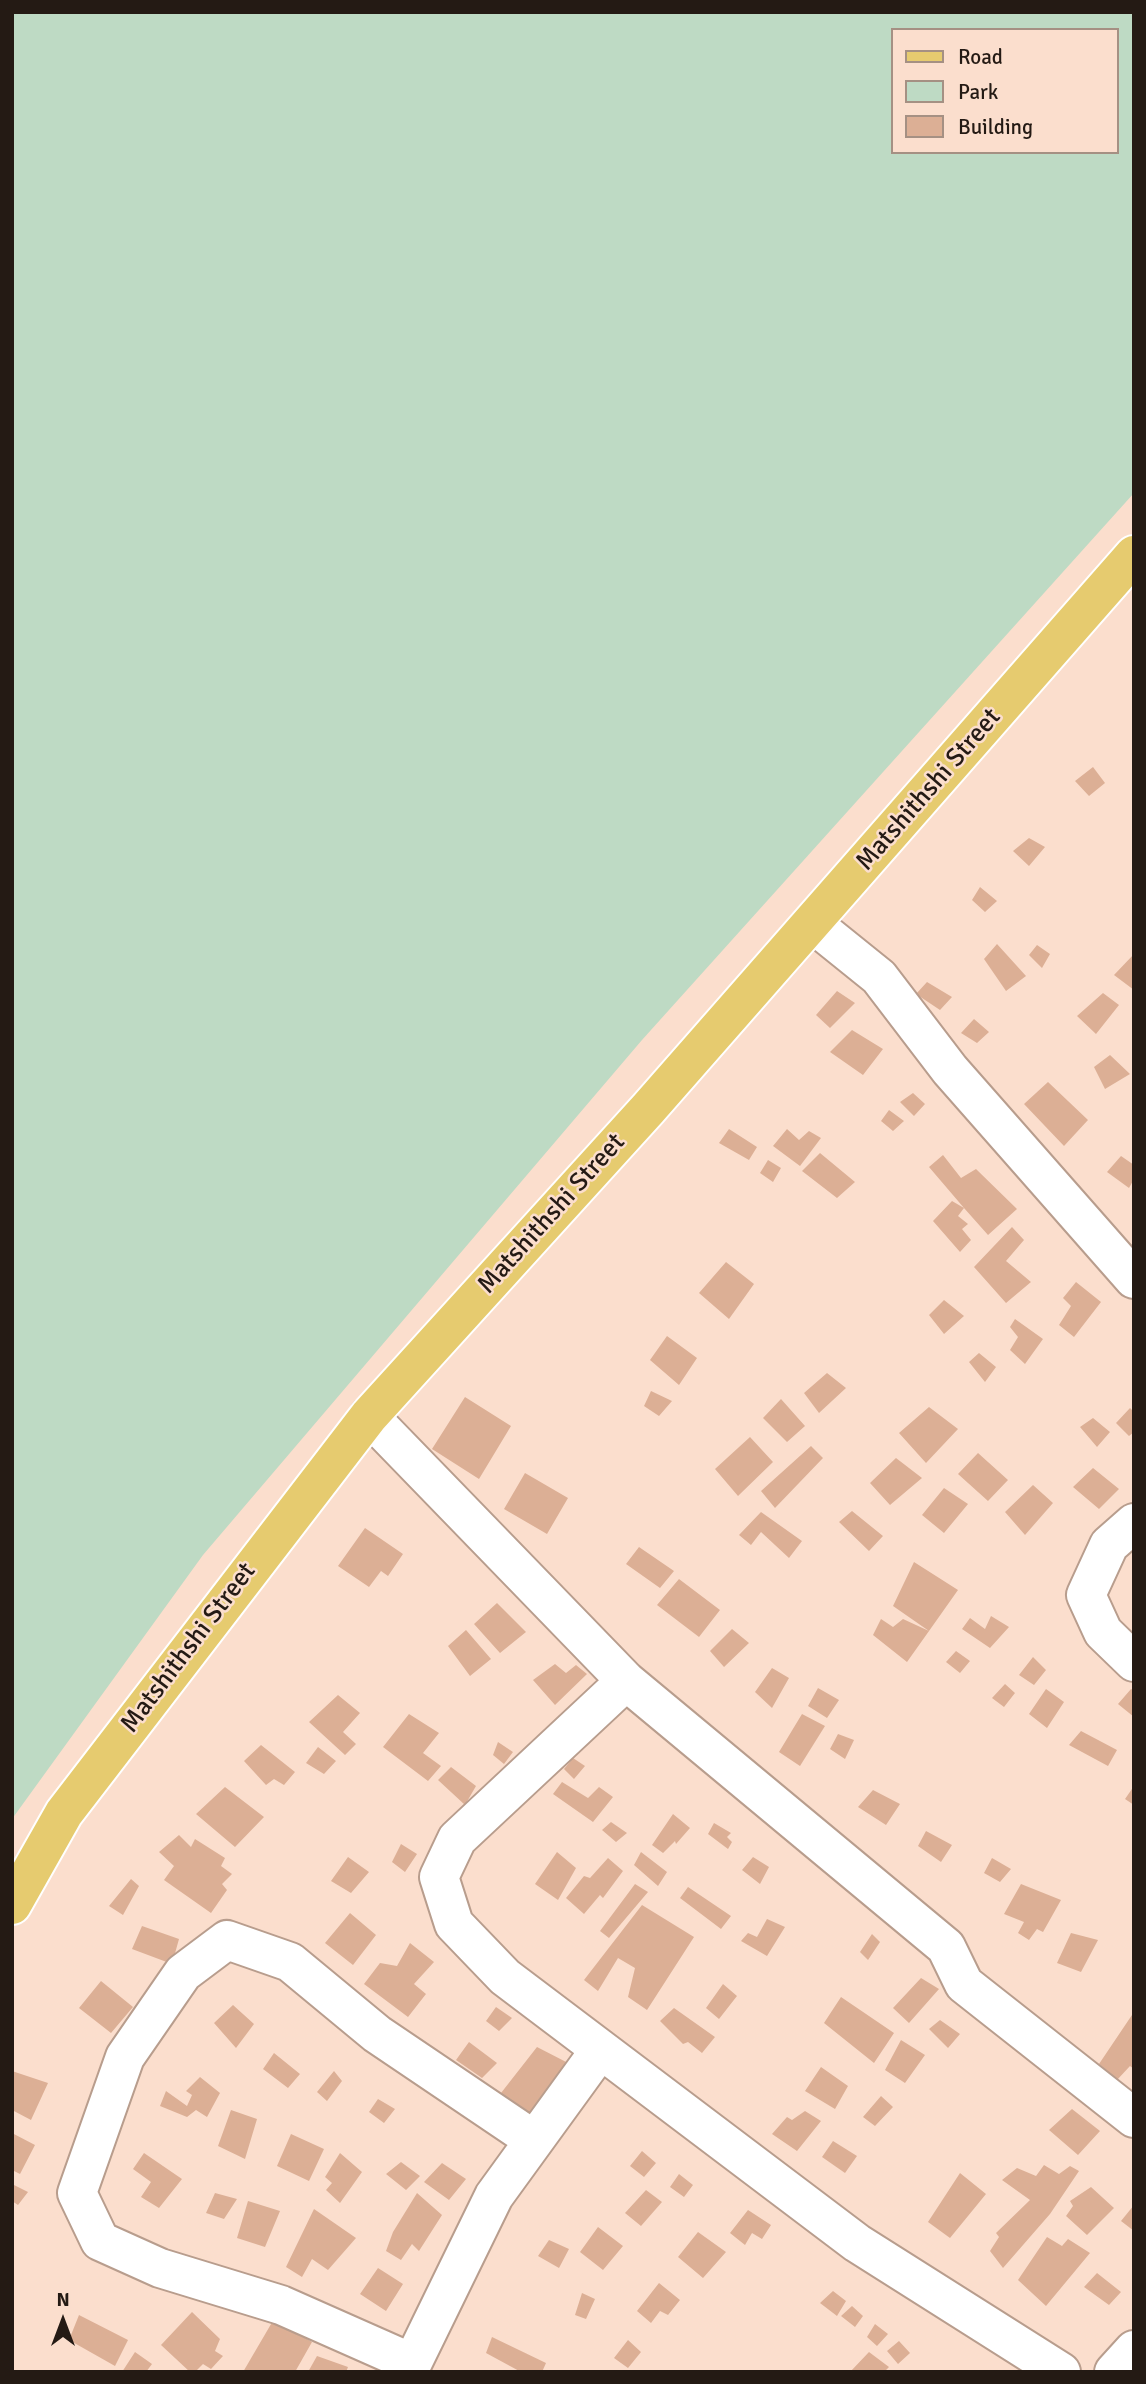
<!DOCTYPE html>
<style>
body{margin:0}
#map{position:relative;width:1146px;height:2384px;overflow:hidden;background:#fbdecd;font-family:Signika,sans-serif}
canvas{display:block}
.frame{position:absolute;inset:0;border:14px solid #241a14;pointer-events:none}
.legend{position:absolute;left:891px;top:28px;width:228px;height:126px;box-sizing:border-box;background:#fbdecd;border:2px solid #a59083;margin:0;padding:9px 12px;list-style:none;font-size:21px;color:#241a14}
.legend li{display:flex;align-items:center;gap:14px;height:35px}
.legend b{width:35px;border:2px solid #a59083}
.north{position:absolute;left:28px;top:2286px;width:70px;height:70px;-webkit-text-stroke:5px #fbdecd;paint-order:stroke;rotate:0deg;font-size:19px;font-weight:700;line-height:28px;text-align:center;color:#241a14}
.north::after{content:'';display:block;margin:auto;width:24px;height:32px;background:#241a14;clip-path:polygon(50% 0,100% 100%,50% 72%,0 100%)}
</style>
<div id="map">
<canvas width="1146" height="2384"></canvas>
<div class="frame"></div>
<ul class="legend">
<li><b style="height:9px;background:#e6cb6f"></b>Road</li>
<li><b style="height:19px;background:#bedac4"></b>Park</li>
<li><b style="height:19px;background:#dcaf95"></b>Building</li>
</ul>
<div class="north">N</div>
</div>
<script>
const ctx = document.querySelector('canvas').getContext('2d');
ctx.lineJoin = 'round';
function paint(path, color) { ctx.fillStyle = color; ctx.fill(path, 'evenodd'); }
function trace(path, color, width, dash) { ctx.strokeStyle = color; ctx.lineWidth = width; ctx.lineCap = dash ? 'butt' : 'round'; ctx.setLineDash(dash || []); ctx.stroke(path); }
function write(font, color, halo, rows, align = 'center') {
  ctx.font = font + ' Signika,sans-serif'; ctx.lineWidth = 5; ctx.setLineDash([]); ctx.textBaseline = 'middle'; ctx.strokeStyle = halo; ctx.fillStyle = color; for (const [text, x, y, turn = 0] of rows) {
    ctx.save(); ctx.translate(x, y); ctx.rotate((+turn || 0) * Math.PI / 180); ctx.textAlign = isNaN(turn) ? turn : align; if (halo) ctx.strokeText(text, 0, 0); ctx.fillText(text, 0, 0); ctx.restore();
  }
}
paint(new Path2D(`
 M12,12H1134V493L642,1040L203,1555L12,1819ZM892,30H1116V152H892Z`), '#bedac4');
paint(new Path2D(`
 M1093,767L1105,783L1089,796L1075,781Z
 M1029,838L1045,847L1029,866L1013,851Z
 M980,887L997,901L985,912L972,900Z
 M997,944L1026,976L1006,991L984,959Z
 M1037,945L1050,954L1042,968L1029,955Z
 M1134,954V990L1114,975Z
 M927,982L952,997L940,1010L916,994Z
 M837,991L855,1003L830,1028L816,1015Z
 M1103,993L1119,1005L1096,1034L1077,1016Z
 M974,1019L989,1032L977,1043L961,1033Z
 M852,1030L883,1049L863,1075L830,1052Z
 M1110,1055L1130,1074L1105,1089L1094,1067Z
 M1048,1082L1088,1120L1064,1146L1024,1104Z
 M913,1093L925,1104L914,1116L900,1102Z
 M889,1110L904,1121L893,1131L881,1121Z
 M729,1129L757,1147L749,1160L719,1143Z
 M787,1129L799,1140L809,1131L821,1138L800,1166L773,1146Z
 M820,1153L855,1182L837,1198L802,1171Z
 M943,1155L961,1178L976,1169L1017,1209L988,1235L964,1208L958,1216L968,1224L962,1229L971,1240L960,1252L933,1221L952,1201L964,1208L929,1167Z
 M1121,1156L1134,1165V1179L1129,1188L1107,1172Z
 M768,1160L781,1168L773,1182L760,1173Z
 M1012,1227L1024,1240L1006,1261L1031,1282L1006,1303L974,1267Z
 M726,1262L754,1284L729,1319L699,1293Z
 M1076,1282L1101,1302L1074,1337L1059,1325L1071,1306L1063,1298Z
 M944,1300L964,1316L944,1334L929,1315Z
 M1015,1319L1043,1339L1025,1364L1010,1350L1018,1337L1010,1327Z
 M667,1336L697,1358L679,1385L650,1360Z
 M979,1353L996,1367L985,1382L969,1362Z
 M827,1373L846,1388L819,1413L804,1393Z
 M651,1391L672,1401L659,1416L644,1406Z
 M465,1397L511,1426L479,1479L432,1449Z
 M781,1399L805,1426L787,1442L763,1418Z
 M929,1407L958,1429L926,1463L899,1433Z
 M1130,1408L1134,1412V1432L1129,1436L1116,1423Z
 M1093,1418L1110,1432L1097,1447L1080,1427Z
 M750,1437L773,1462L738,1496L715,1469Z
 M811,1446L823,1458L775,1508L761,1491Z
 M978,1453L1008,1480L988,1501L958,1474Z
 M896,1458L922,1478L890,1505L870,1483Z
 M1093,1468L1119,1489L1099,1509L1073,1487Z
 M525,1473L568,1498L547,1534L504,1509Z
 M1033,1485L1053,1503L1025,1535L1005,1512Z
 M944,1488L968,1504L944,1533L922,1515Z
 M852,1511L883,1536L869,1551L839,1522Z
 M761,1512L802,1541L789,1558L761,1532L751,1545L739,1535Z
 M365,1528L403,1554L388,1576L381,1571L369,1587L338,1566Z
 M639,1547L674,1571L660,1588L626,1564Z
 M914,1562L958,1590L929,1631L893,1606Z
 M679,1579L720,1610L699,1637L657,1605Z
 M497,1603L526,1632L500,1653L474,1624Z
 M991,1616L1009,1627L990,1648L962,1629L970,1618L985,1629Z
 M881,1619L893,1627L903,1619L929,1631L907,1662L873,1635Z
 M732,1629L749,1643L724,1667L710,1651Z
 M466,1630L491,1659L470,1676L448,1646Z
 M956,1651L970,1661L960,1673L946,1662Z
 M1033,1657L1046,1670L1034,1685L1019,1675Z
 M555,1664L566,1673L576,1665L587,1674L555,1705L533,1680Z
 M772,1668L789,1678L772,1708L755,1692Z
 M1005,1684L1015,1693L1004,1707L992,1698Z
 M818,1688L839,1700L827,1718L808,1706Z
 M1046,1689L1064,1702L1047,1728L1029,1714Z
 M1131,1689L1134,1691V1717L1118,1704Z
 M338,1695L360,1713L343,1732L356,1744L345,1755L309,1722Z
 M409,1714L439,1733L423,1753L441,1766L428,1781L383,1747Z
 M802,1714L825,1726L800,1766L779,1752Z
 M1081,1731L1117,1750L1108,1766L1069,1745Z
 M838,1734L854,1740L845,1759L830,1749Z
 M498,1742L513,1752L504,1764L493,1755Z
 M261,1745L295,1772L284,1785L274,1779L266,1785L244,1761Z
 M318,1747L336,1761L324,1774L306,1763Z
 M573,1758L585,1766L574,1779L564,1769Z
 M451,1767L476,1786L465,1805L438,1780Z
 M562,1782L588,1798L599,1787L613,1797L593,1822L553,1794Z
 M1134,1786V1805L1125,1799Z
 M225,1787L264,1817L235,1847L196,1814Z
 M873,1790L900,1804L886,1825L858,1807Z
 M673,1814L690,1828L676,1844L675,1841L663,1853L652,1845Z
 M611,1822L627,1833L616,1842L602,1830Z
 M714,1823L731,1833L727,1837L732,1842L728,1849L708,1834Z
 M926,1831L952,1845L941,1862L918,1846Z
 M179,1835L191,1847L195,1839L225,1858L221,1866L232,1874L222,1884L227,1890L211,1913L164,1880L174,1866L159,1852Z
 M401,1844L417,1854L405,1872L392,1862Z
 M557,1852L576,1868L558,1900L535,1884Z
 M641,1852L667,1872L658,1886L634,1865Z
 M348,1857L369,1872L351,1893L331,1881Z
 M753,1857L769,1867L760,1884L742,1870Z
 M608,1858L623,1871L603,1898L600,1895L584,1914L566,1898L584,1876L590,1878Z
 M992,1858L1011,1869L1000,1882L984,1873Z
 M131,1879L139,1886L123,1915L109,1906Z
 M635,1884L648,1892L609,1938L600,1931Z
 M1021,1884L1061,1900L1043,1932L1037,1929L1029,1940L1018,1933L1024,1922L1004,1914Z
 M688,1887L731,1916L721,1929L680,1898Z
 M642,1905L694,1937L647,2010L628,1997L635,1968L618,1958L598,1991L584,1980Z
 M350,1913L376,1935L353,1965L325,1943Z
 M767,1919L785,1927L767,1956L741,1941L748,1933L757,1937Z
 M142,1926L179,1939L172,1964L132,1949Z
 M1071,1933L1098,1940L1081,1972L1057,1963Z
 M872,1934L880,1942L868,1960L860,1952Z
 M410,1943L434,1962L414,1984L426,1994L408,2017L364,1984L380,1963L397,1966Z
 M921,1978L939,1989L909,2023L893,2008Z
 M101,1981L133,2007L111,2033L79,2008Z
 M723,1984L737,1996L719,2019L706,2008Z
 M841,1997L894,2033L874,2063L824,2023Z
 M233,2005L254,2024L236,2048L214,2023Z
 M496,2007L512,2018L499,2031L486,2021Z
 M674,2008L715,2037L702,2053L688,2042L683,2044L660,2021Z
 M1134,2012V2069L1130,2066L1117,2080L1099,2064Z
 M940,2020L960,2034L948,2048L929,2029Z
 M901,2040L925,2055L905,2083L885,2070Z
 M469,2042L497,2063L482,2078L456,2060Z
 M537,2047L570,2064L541,2124L501,2093Z
 M274,2053L300,2074L288,2088L263,2069Z
 M821,2067L848,2086L835,2109L805,2091Z
 M12,2071L48,2083L31,2120L12,2110Z
 M334,2071L342,2081L327,2101L317,2092Z
 M200,2077L220,2093L207,2117L196,2110L187,2117L160,2106L166,2091L187,2106L192,2095L186,2091Z
 M881,2096L893,2107L875,2126L863,2117Z
 M378,2099L395,2109L384,2123L369,2112Z
 M1072,2109L1100,2131L1078,2155L1049,2130Z
 M231,2110L257,2119L245,2159L218,2146Z
 M805,2111L821,2121L797,2151L772,2134L787,2117L792,2120Z
 M12,2133L35,2145L20,2174L12,2170Z
 M291,2134L324,2149L309,2181L277,2166Z
 M833,2141L857,2156L845,2173L822,2157Z
 M642,2151L656,2163L644,2177L630,2166Z
 M144,2153L182,2179L159,2208L141,2197L151,2182L133,2169Z
 M340,2153L362,2172L340,2203L326,2190L332,2183L325,2177Z
 M401,2162L420,2176L406,2190L386,2174Z
 M442,2163L466,2179L449,2200L424,2182Z
 M1044,2165L1059,2174L1070,2166L1079,2171L1050,2214L1003,2268L990,2251L999,2237L996,2233L1030,2200L1002,2180L1017,2168L1036,2176Z
 M960,2173L986,2194L950,2238L928,2222Z
 M679,2174L693,2185L684,2197L670,2187Z
 M12,2184L28,2192L18,2205L12,2201Z
 M1091,2187L1114,2208L1087,2235L1066,2216L1073,2206L1070,2201Z
 M646,2190L662,2202L641,2226L625,2213Z
 M215,2193L237,2199L224,2219L206,2213Z
 M417,2193L442,2215L419,2251L412,2244L401,2260L386,2251L393,2232Z
 M248,2201L280,2211L265,2247L237,2238Z
 M1134,2205V2231L1121,2221Z
 M314,2209L356,2238L328,2270L312,2259L302,2277L286,2267Z
 M748,2210L771,2225L762,2239L752,2233L745,2245L730,2233Z
 M598,2227L623,2246L603,2270L580,2252Z
 M698,2232L726,2252L703,2278L678,2257Z
 M1047,2237L1062,2246L1068,2239L1090,2253L1046,2306L1018,2280Z
 M549,2240L569,2249L559,2268L538,2256Z
 M378,2268L403,2284L386,2311L360,2294Z
 M1097,2273L1121,2292L1109,2305L1084,2287Z
 M659,2283L680,2300L668,2315L660,2311L651,2323L637,2311Z
 M833,2291L846,2301L837,2316L820,2303Z
 M582,2293L595,2299L586,2319L575,2315Z
 M852,2306L863,2316L855,2327L841,2316Z
 M192,2312L220,2339L215,2351L223,2356L211,2369L203,2364L195,2372H190L161,2345Z
 M79,2315L128,2340L115,2366L69,2340Z
 M274,2319L312,2342L295,2372H243Z
 M875,2324L888,2334L877,2346L867,2337Z
 M492,2337L546,2363L542,2372H521L486,2353Z
 M628,2340L641,2352L628,2368L614,2358Z
 M899,2341L910,2353L898,2364L887,2351Z
 M135,2352L152,2364L146,2372H122Z
 M869,2352L889,2367L884,2372H850Z
 M317,2356L348,2367L346,2372H308Z`), '#dcaf95');
const minor = new Path2D(`
 M812,923L879,977L950,1070L1134,1279
 M369,1416L626,1681L946,1947L964,1984L1134,2118
 M1134,1523L1109,1545L1086,1595L1103,1632L1134,1662
 M626,1681L457,1839L439,1877L454,1924L505,1977L857,2243L1061,2372
 M412,2363L281,2305L160,2268L100,2241L77,2193L125,2057L183,1973L227,1940L290,1962L377,2034L534,2140
 M408,2372L494,2196L600,2050
 M1114,2372L1134,2350`);
const major = new Path2D(`
 M12,1905L64,1813L369,1416L648,1109L1134,555`);
trace(minor, '#b89d8d', 42);
trace(major, '#fff', 42);
trace(minor, '#fff', 38);
trace(major, '#e6cb6f', 38);
write('26px', '#241a14', '#fbdecd', [
 ["Matshithshi Street",929,790,-49],
 ["Matshithshi Street",552,1214,-48],
 ["Matshithshi Street",189,1648,-53]
]);
</script>
